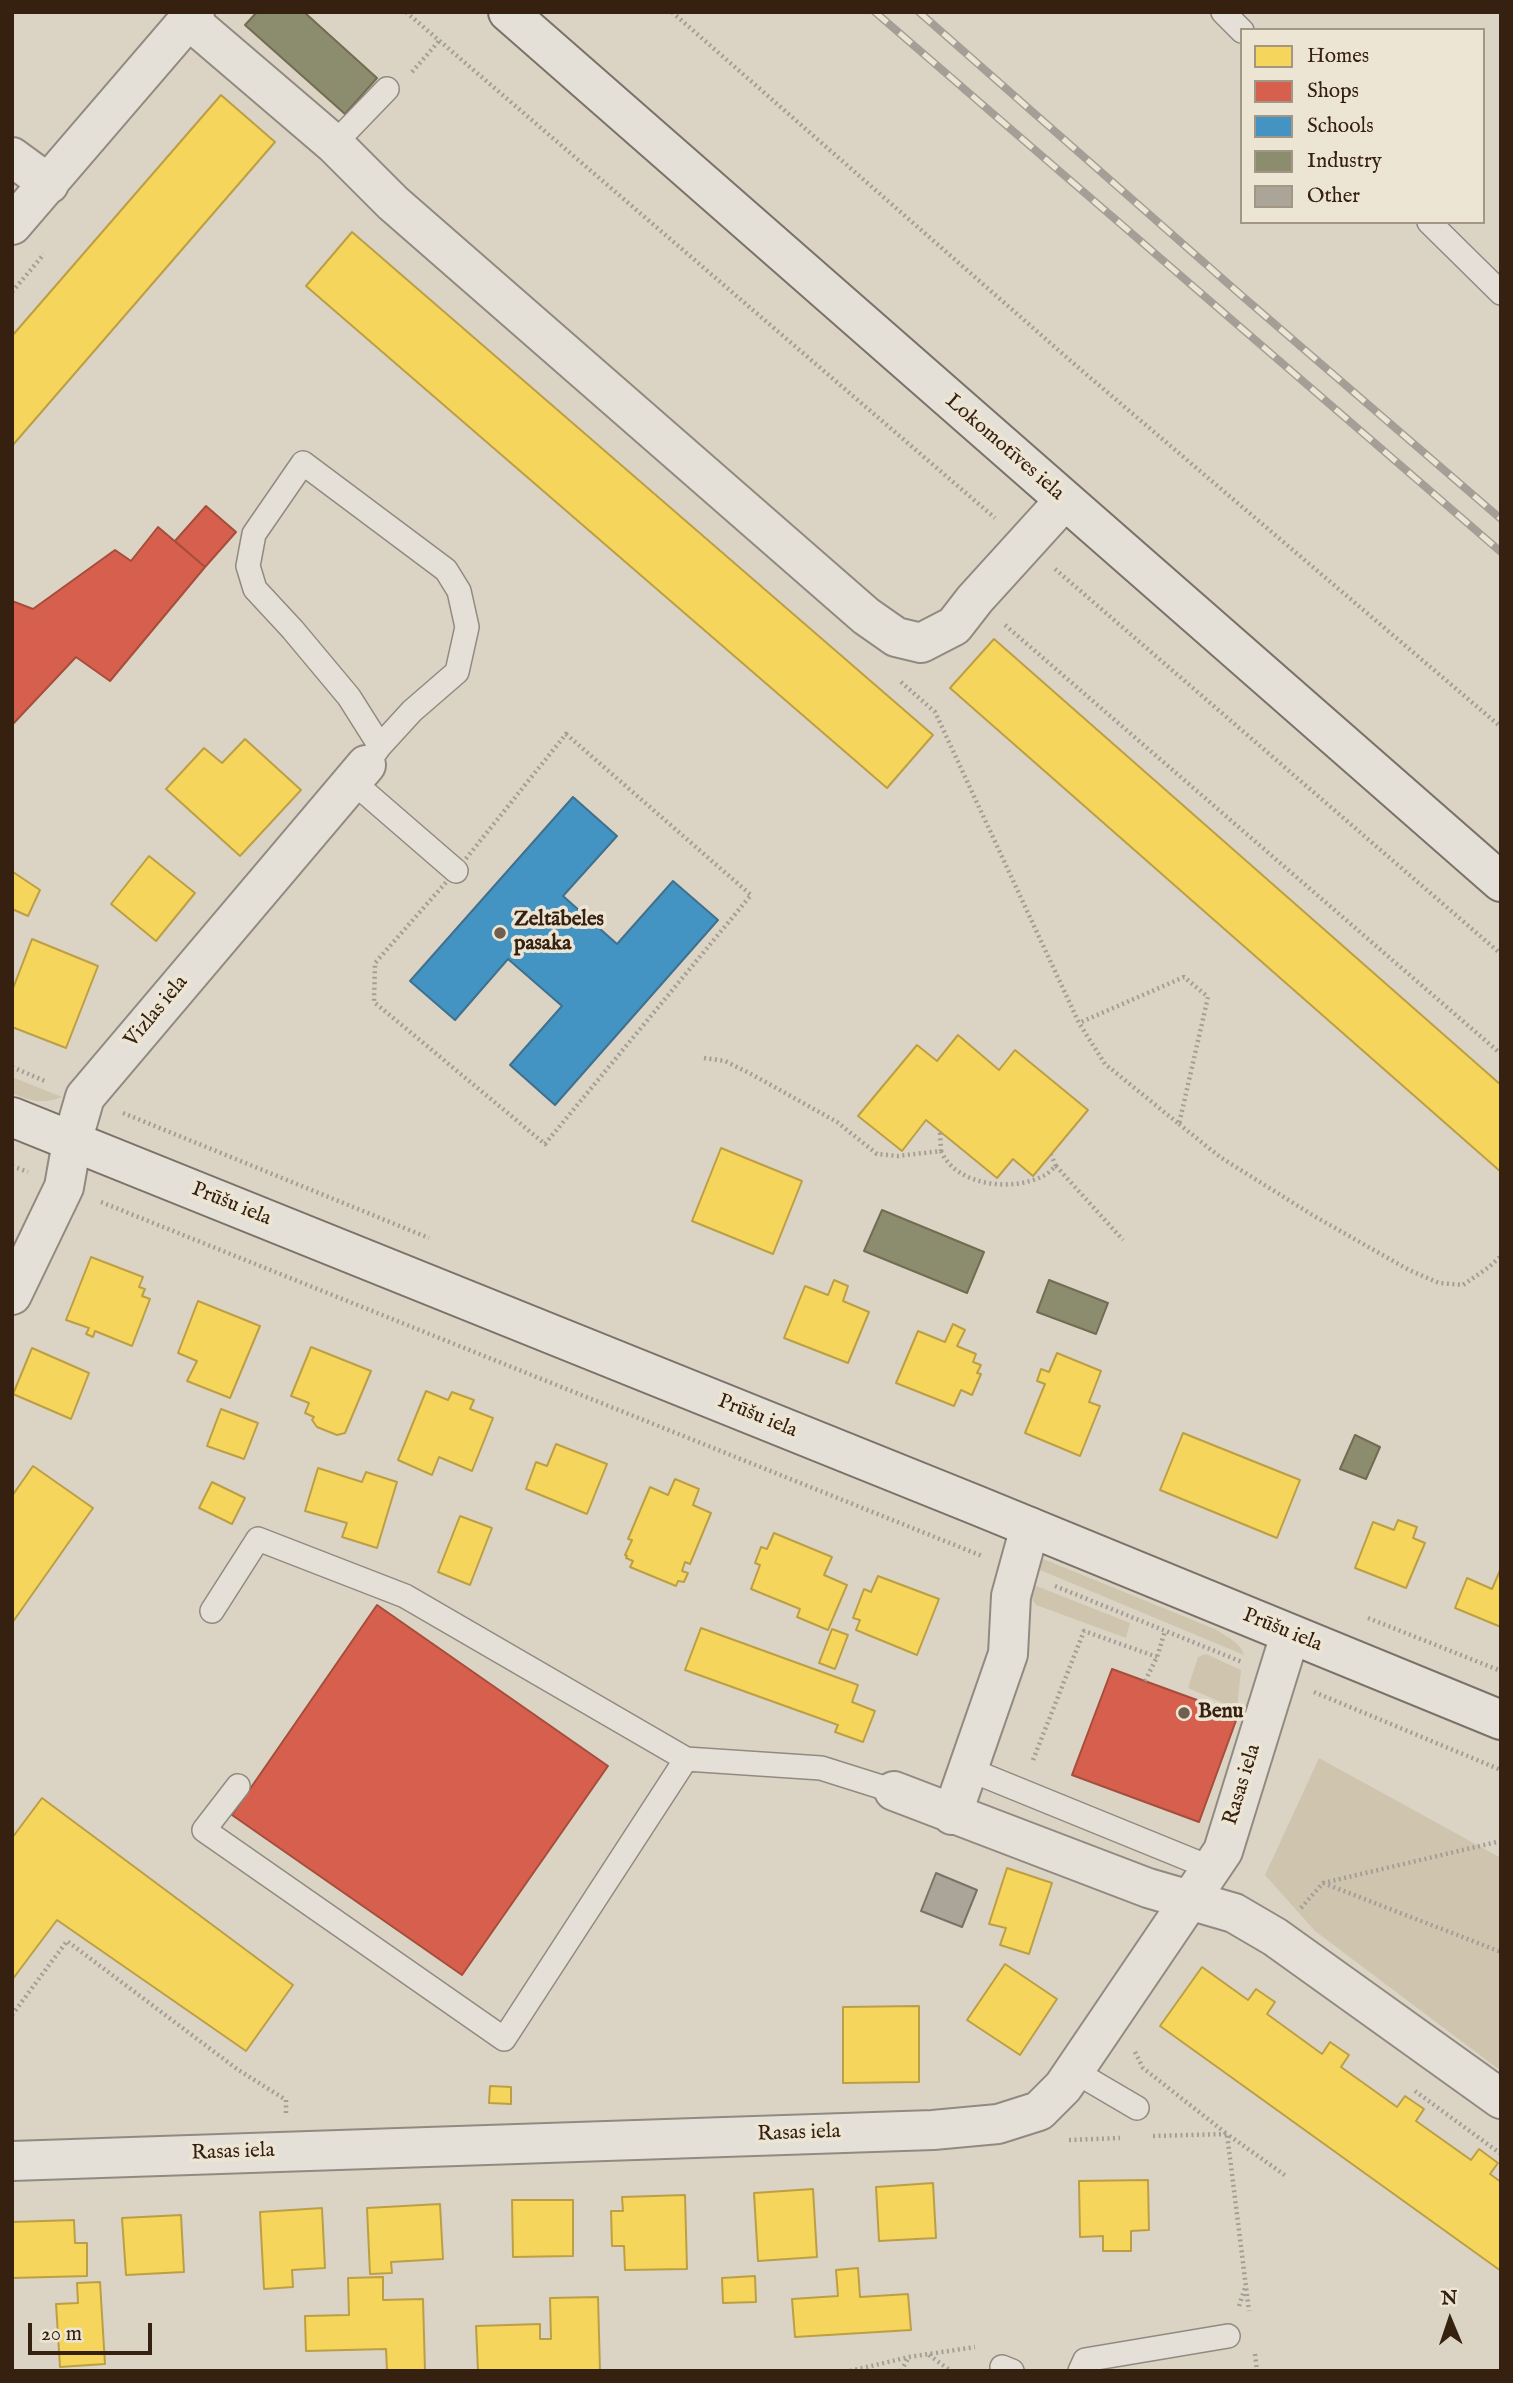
<!DOCTYPE html>
<meta charset="utf-8">
<style>
body{margin:0}
#map{position:relative;width:1513px;height:2383px;overflow:hidden;background:#dbd4c4;font-family:"IM FELL English",serif}
canvas{display:block}
.frame{position:absolute;inset:0;border:14px solid #362010;pointer-events:none}
.legend{position:absolute;left:1240px;top:28px;width:245px;height:196px;box-sizing:border-box;background:#ede5d3;border:2px solid #a49685;margin:0;padding:9px 12px;list-style:none;font-size:21px;color:#362010}
.legend li{display:flex;align-items:center;gap:14px;height:35px}
.legend b{width:35px;border:2px solid #a49685}
.north{position:absolute;left:1415px;top:2285px;width:70px;height:70px;-webkit-text-stroke:5px #ede5d3;paint-order:stroke;rotate:358deg;font-size:19px;font-weight:700;line-height:28px;text-align:center;color:#362010}
.north::after{content:'';display:block;margin:auto;width:24px;height:32px;background:#362010;clip-path:polygon(50% 0,100% 100%,50% 72%,0 100%)}
.scale{position:absolute;left:28px;top:2323px;width:124px;height:32px;box-sizing:border-box;border:4px solid #362010;border-top:0;padding-left:9px;font-size:21px;line-height:24px;white-space:nowrap;color:#362010;-webkit-text-stroke:5px #ede5d3;paint-order:stroke}
</style>
<div id="map">
<canvas width="1513" height="2383"></canvas>
<div class="frame"></div>
<ul class="legend">
<li><b style="height:19px;background:#f6d55c"></b>Homes</li>
<li><b style="height:19px;background:#d6604d"></b>Shops</li>
<li><b style="height:19px;background:#4393c3"></b>Schools</li>
<li><b style="height:19px;background:#8c8c6e"></b>Industry</li>
<li><b style="height:19px;background:#aba499"></b>Other</li>
</ul>
<div class="north">N</div>
<div class="scale">20 m</div>
</div>
<script>
const ctx = document.querySelector('canvas').getContext('2d');
ctx.lineJoin = 'round';
function paint(path, color) { ctx.fillStyle = color; ctx.fill(path, 'evenodd'); }
function trace(path, color, width, dash) { ctx.strokeStyle = color; ctx.lineWidth = width; ctx.lineCap = dash ? 'butt' : 'round'; ctx.setLineDash(dash || []); ctx.stroke(path); }
function write(font, color, halo, rows, align = 'center') {
  ctx.font = font + ' "IM FELL English",serif'; ctx.lineWidth = 7; ctx.setLineDash([]); ctx.textBaseline = 'middle'; ctx.strokeStyle = halo; ctx.fillStyle = color; for (const [text, x, y, turn = 0] of rows) {
    ctx.save(); ctx.translate(x, y); ctx.rotate((+turn || 0) * Math.PI / 180); ctx.textAlign = isNaN(turn) ? turn : align; if (halo) ctx.strokeText(text, 0, 0); ctx.fillText(text, 0, 0); ctx.restore();
  }
}
paint(new Path2D(`
 M12,1077L62,1097C43,1105 31,1101 12,1093Z
 M1041,1558L1217,1630C1227,1637 1241,1643 1244,1655L1040,1570L1037,1565Z
 M1029,1583L1130,1623L1126,1638L1036,1605L1029,1596Z
 M1206,1654L1241,1670L1237,1709L1188,1688L1198,1657Z
 M1319,1758L1501,1858V2071L1315,1931L1265,1875Z`), '#cfc5af');
const homes = new Path2D(`
 M221,95L275,142L12,446V336Z
 M352,232L933,735L887,788L306,286Z
 M994,639L1501,1085V1172L950,688Z
 M245,739L301,790L240,856L166,789L204,748L222,763Z
 M149,856L195,893L156,941L111,904Z
 M13,872L40,890L28,916L12,909Z
 M32,939L98,966L66,1048L12,1027V991Z
 M958,1035L999,1070L1015,1050L1088,1110L1033,1176L1013,1159L997,1178L926,1120L902,1151L858,1116L917,1045L937,1061Z
 M721,1148L802,1181L773,1254L692,1221Z
 M91,1257L143,1277L139,1287L145,1289L142,1296L150,1299L132,1346L95,1331L93,1337L86,1334L89,1328L66,1320Z
 M834,1280L848,1286L843,1301L869,1312L848,1363L784,1338L805,1286L828,1295Z
 M198,1301L260,1326L230,1398L187,1381L197,1361L178,1353Z
 M953,1324L965,1330L957,1346L976,1354L973,1362L981,1365L977,1373L981,1374L972,1395L961,1390L954,1406L896,1383L918,1331L945,1342Z
 M311,1347L371,1371L345,1433L337,1435L317,1427L312,1420L314,1417L305,1413L309,1403L291,1396Z
 M32,1348L89,1373L71,1419L13,1394Z
 M1057,1353L1101,1371L1089,1402L1100,1406L1080,1456L1025,1433L1045,1384L1037,1381L1041,1369L1049,1372Z
 M426,1391L448,1400L452,1392L474,1400L470,1409L493,1418L472,1471L439,1457L432,1475L398,1460Z
 M221,1409L258,1423L244,1459L207,1446Z
 M1183,1433L1300,1480L1277,1538L1160,1490Z
 M556,1444L607,1464L587,1514L526,1489L536,1462L547,1466Z
 M33,1466L93,1508L12,1623V1496Z
 M318,1468L362,1482L366,1472L397,1482L377,1548L342,1537L347,1523L305,1511Z
 M675,1479L699,1489L693,1505L711,1513L690,1564L685,1562L682,1571L688,1573L684,1582L678,1581L676,1586L630,1567L633,1561L626,1558L627,1556L625,1555L632,1540L628,1539L650,1487L668,1495Z
 M212,1482L245,1498L232,1524L199,1508Z
 M460,1516L492,1528L470,1585L438,1572Z
 M1398,1520L1417,1527L1413,1538L1425,1543L1406,1588L1355,1568L1373,1522L1394,1530Z
 M774,1533L832,1557L824,1575L847,1585L828,1630L797,1617L800,1609L751,1589L760,1565L755,1563L761,1547L767,1549Z
 M1501,1568V1627L1455,1608L1467,1578L1492,1589Z
 M878,1576L939,1599L917,1655L856,1630L860,1620L853,1618L864,1589L871,1592Z
 M701,1628L858,1685L852,1702L875,1711L863,1742L835,1732L838,1725L685,1670Z
 M832,1629L848,1635L835,1669L819,1663Z
 M42,1798L293,1985L246,2051L57,1920L12,1980V1838Z
 M1007,1868L1052,1883L1029,1954L1000,1945L1006,1928L989,1924Z
 M1005,1964L1057,1999L1020,2055L967,2020Z
 M1202,1967L1248,2000L1256,1989L1275,2002L1267,2014L1322,2054L1330,2042L1349,2055L1341,2067L1397,2107L1405,2096L1424,2109L1416,2121L1471,2160L1479,2149L1498,2163L1490,2174L1501,2182V2271L1160,2026Z
 M919,2006V2082L843,2083V2007Z
 M490,2086L511,2087V2104L489,2103Z
 M1148,2180L1149,2230L1131,2231V2251H1103V2236L1080,2237L1079,2181Z
 M933,2183L936,2238L879,2241L876,2187Z
 M813,2189L817,2257L758,2261L754,2193Z
 M685,2195L687,2269L625,2270L624,2246H612L611,2211H623L622,2197Z
 M512,2200H573V2256L513,2257Z
 M440,2204L443,2259L391,2262L392,2273L370,2274L367,2208Z
 M322,2208L325,2268L292,2270L293,2287L264,2289L260,2212Z
 M181,2215L184,2272L126,2275L122,2218Z
 M74,2220L75,2243H87V2276L12,2278V2222Z
 M858,2268L860,2297L908,2294L911,2330L795,2337L792,2299L838,2296L836,2270Z
 M755,2276L756,2302L723,2303L722,2278Z
 M383,2277V2300L423,2299L425,2371H387L386,2349L306,2351L305,2316L349,2315L348,2278Z
 M100,2282L105,2364L60,2367L56,2304L78,2303L77,2283Z
 M598,2297L600,2371H478L476,2326L540,2324V2339H551L550,2298Z`);
paint(homes, '#f6d55c');
trace(homes, '#bc9f45', 2);
const shops = new Path2D(`
 M206,506L236,532L205,567L175,541Z
 M158,527L205,567L110,681L76,657L12,725V601L33,609L115,550L131,561Z
 M377,1605L608,1766L462,1975L232,1815Z
 M1112,1669L1238,1715L1199,1822L1072,1775Z`);
paint(shops, '#d6604d');
trace(shops, '#a64d3b', 2);
const schools = new Path2D(`
 M573,797L617,836L563,896L617,944L673,881L718,920L555,1105L510,1065L562,1006L508,959L455,1020L410,981Z`);
paint(schools, '#4393c3');
trace(schools, '#3f708d', 2);
const industry = new Path2D(`
 M257,12H304L377,78L345,114L245,25Z
 M882,1210L984,1252L967,1293L864,1251Z
 M1049,1280L1108,1303L1096,1334L1037,1312Z
 M1355,1435L1380,1447L1366,1479L1340,1469Z`);
paint(industry, '#8c8c6e');
trace(industry, '#726c52', 2);
const building = new Path2D(`
 M936,1873L977,1890L962,1927L921,1911Z`);
paint(building, '#aba499');
trace(building, '#7a7268', 2);
const lane = new Path2D(`
 M1223,12L1242,31
 M334,144L387,89
 M1429,222L1501,293
 M366,765L380,746L412,711L457,672L467,627L459,591L446,570L303,463L254,534L248,566L255,589L293,630L349,697L380,746
 M352,781L456,871
 M212,1611L258,1539L405,1596L686,1759
 M968,1769L1211,1868
 M238,1786L204,1830L504,2039L686,1759L821,1768L894,1791
 M1074,2071L1137,2108
 M1002,2367L1012,2371
 M1080,2371L1085,2360L1228,2336`);
const street = new Path2D(`
 M189,20L334,144L393,203L866,616L896,637L921,643L954,626L975,599L1064,501
 M12,157L49,184
 M12,225L195,12
 M12,1295L64,1187L72,1142L85,1097L366,765
 M894,1791L1148,1888L1234,1913L1275,1937L1501,2099
 M952,1815L1008,1654L1011,1596L1030,1527
 M12,2161L933,2130L998,2124L1039,2111L1063,2087L1223,1851L1290,1635`);
const secondary = new Path2D(`
 M508,12L1501,882
 M12,1117L976,1505L1501,1720`);
trace(lane, '#918a80', 26);
trace(street, '#918a80', 42);
trace(secondary, '#7a7268', 42);
trace(new Path2D(`
 M406,12L995,518
 M672,12L1080,369L1501,727
 M412,72L439,41
 M12,292L44,254
 M1055,569L1501,954
 M1005,625L1501,1054
 M901,682L935,712L1079,1023L1105,1064L1179,1124L1208,997L1184,977L1079,1023
 M566,734L751,895L545,1144L374,1002L375,963L456,871Z
 M704,1058L725,1061L753,1075L837,1122L877,1154L898,1156L941,1151L940,1132
 M12,1067L47,1082
 M123,1113L429,1238
 M1179,1124L1220,1157L1314,1216L1409,1270L1439,1283L1463,1285L1489,1267L1501,1256
 M941,1151C956,1186 1012,1192 1043,1176C1048,1174 1052,1169 1056,1166L1051,1155
 M12,1166L28,1172
 M1056,1166L1123,1240
 M101,1202L982,1556
 M1055,1586L1242,1662
 M1368,1618L1501,1671
 M1145,1681L1157,1657L1165,1631
 M1314,1692L1501,1770
 M1033,1760L1084,1631L1157,1657
 M1323,1883L1501,1952
 M1301,1908L1323,1883L1501,1841
 M12,2015L67,1941L237,2069L286,2100V2113
 M1135,2052L1143,2068L1227,2134L1249,2311
 M1415,2091L1501,2154
 M1153,2136L1227,2134L1286,2176
 M1069,2140L1120,2138
 M1239,2306L1245,2288
 M1255,2354L1257,2371
 M929,2355L951,2371
 M850,2371L909,2357L975,2347
 M901,2371L909,2357`), '#a49e97', 4.5, [2, 3.5]);
trace(lane, '#e4e0d8', 23);
trace(street, '#e4e0d8', 38);
trace(secondary, '#e4e0d8', 38);
const rail = new Path2D(`
 M875,12L1501,552
 M919,12L1241,295L1501,519`);
trace(rail, '#a49e97', 8);
trace(rail, '#ede5d3', 5, [16]);
for (const [x, y, r, color] of [
 [500,933,7,"#705f4f"],
 [1184,1713,7,"#705f4f"]
]) { const dot = new Path2D(); dot.arc(x, y, r, 0, 2 * Math.PI); ctx.fillStyle = color; ctx.fill(dot); trace(dot, '#ede5d3', 2.5); }
write('21px', '#362010', '#ede5d3', [
 ["Lokomotīves iela",1004,448,41],
 ["Vizlas iela",157,1012,-50],
 ["Prūšu iela",231,1205,22],
 ["Prūšu iela",757,1417,22],
 ["Prūšu iela",1282,1631,22],
 ["Rasas iela",1243,1785,-73],
 ["Rasas iela",799,2134,-2],
 ["Rasas iela",233,2153,-2]
]);
write('bold 21px', '#362010', '#ede5d3', [
 ["Zeltābeles",514,921],
 ["pasaka",514,945],
 ["Benu",1198,1713]
], 'left');
</script>
